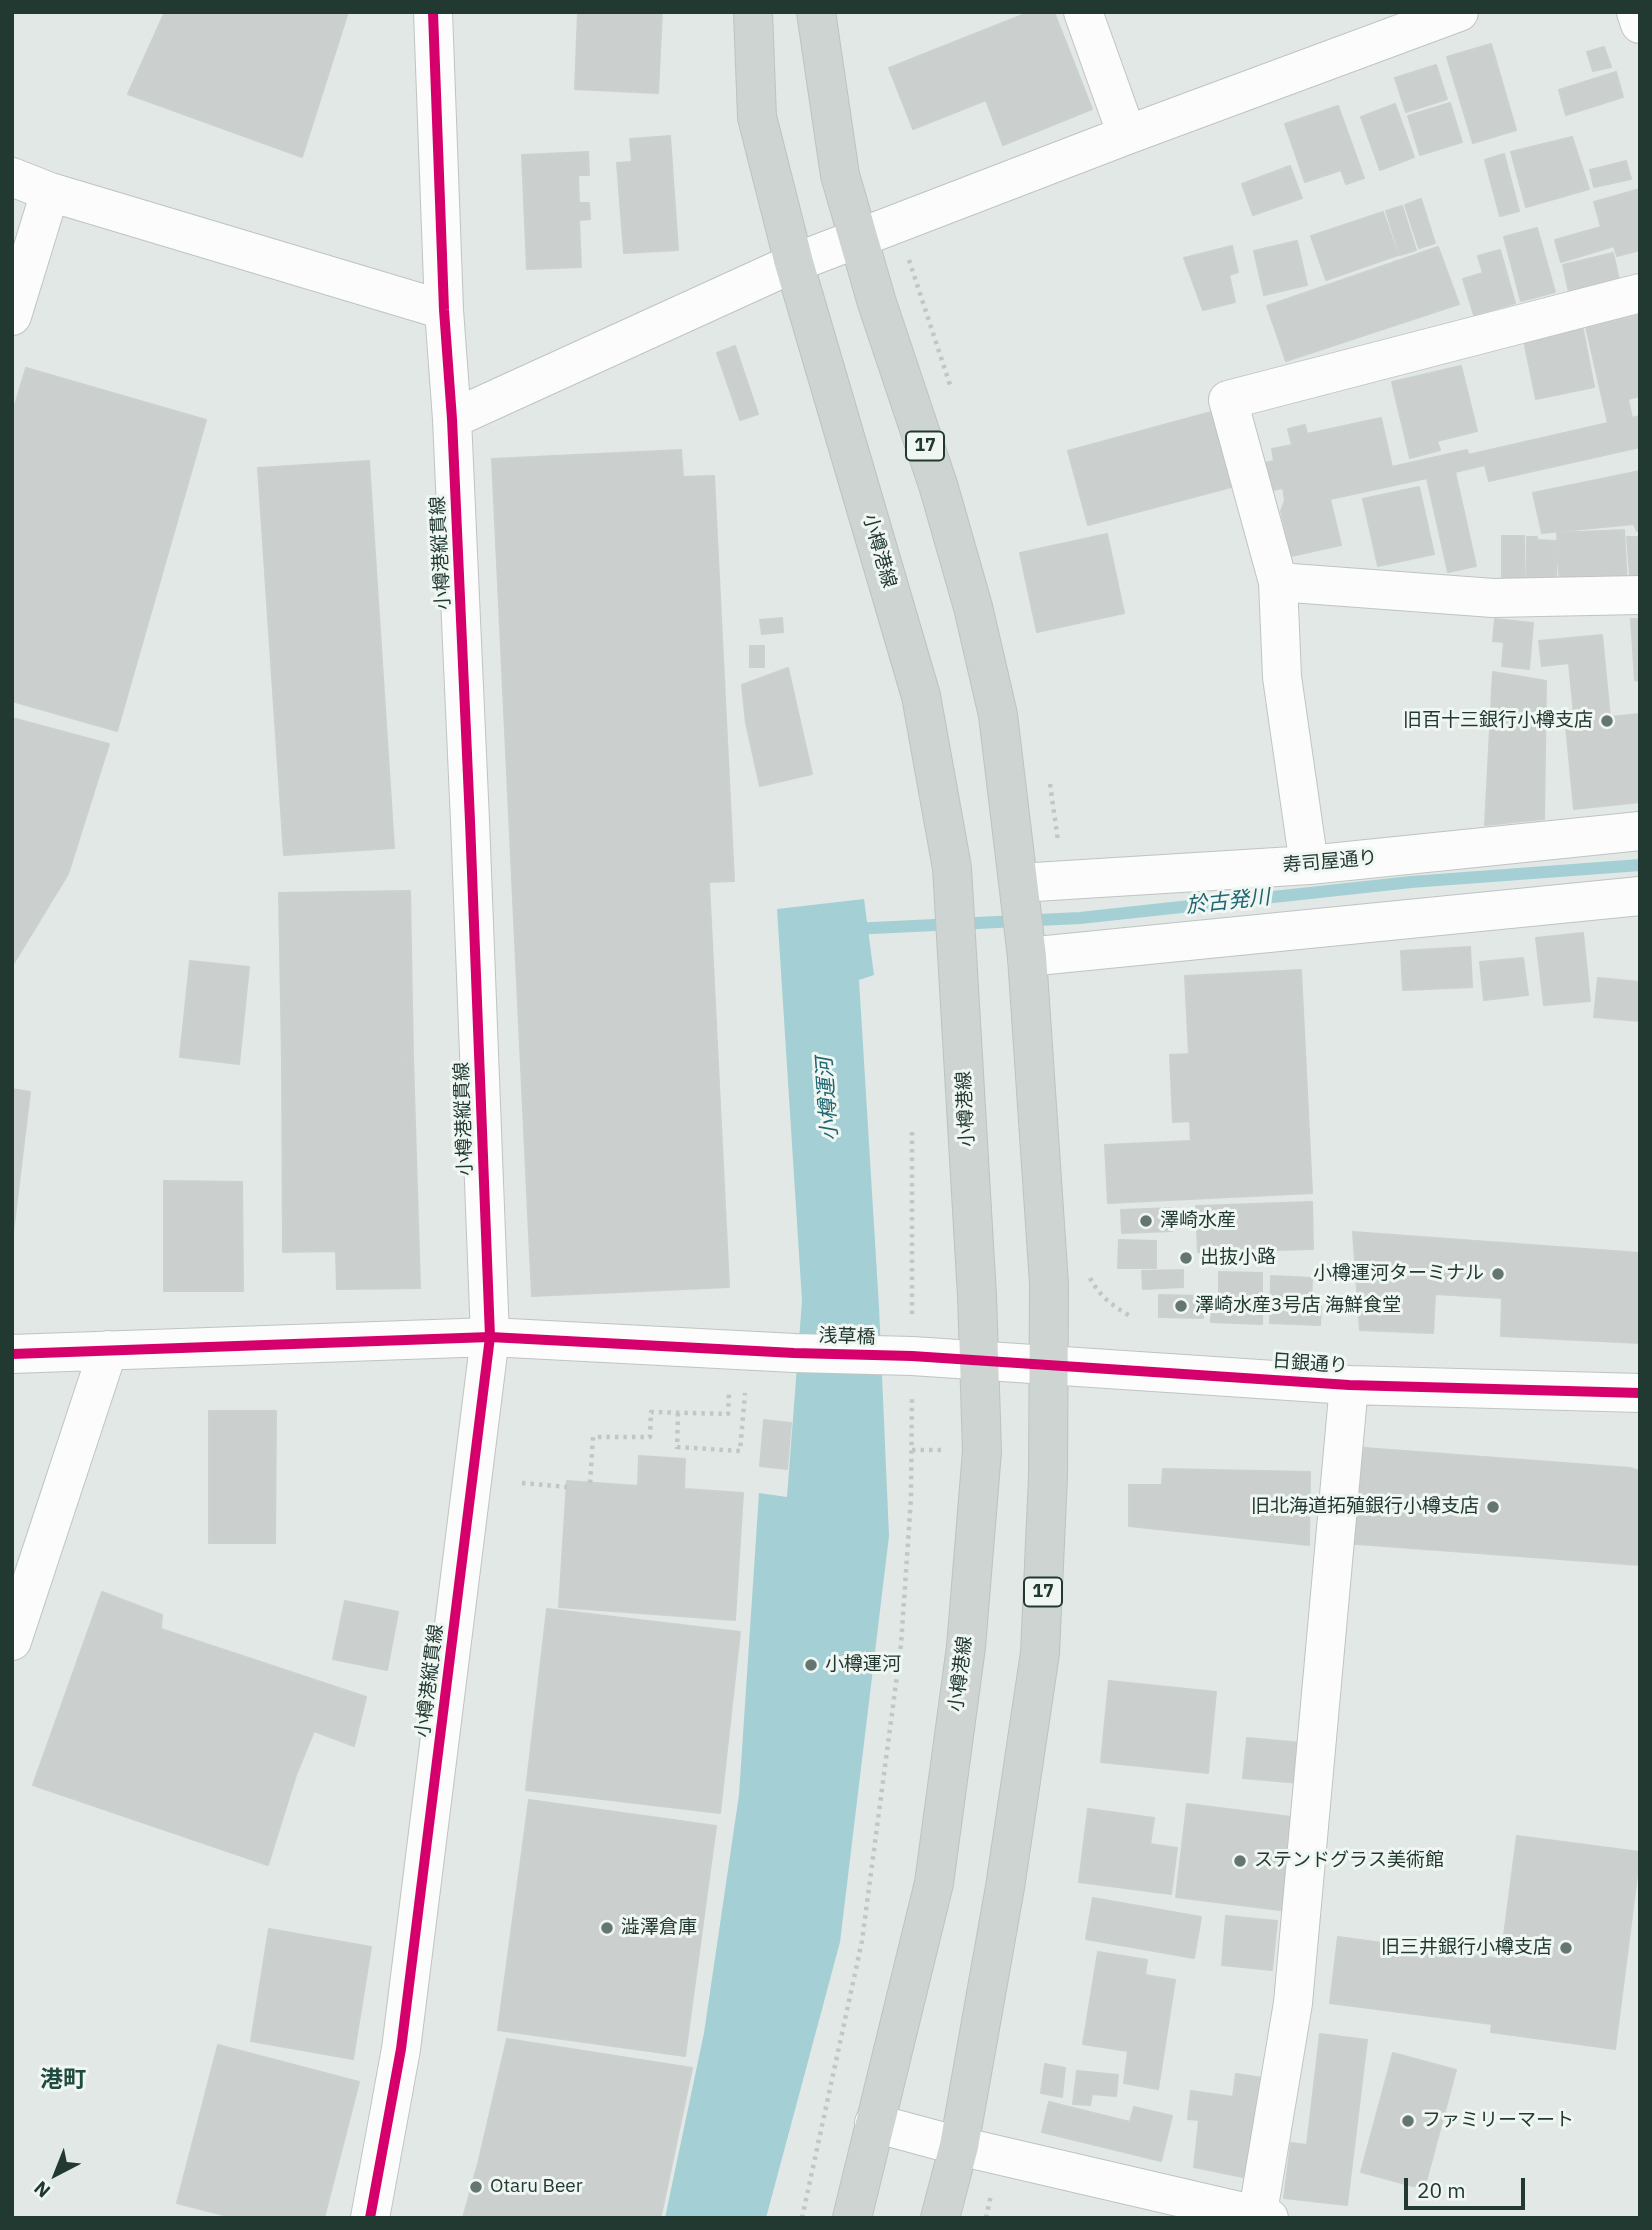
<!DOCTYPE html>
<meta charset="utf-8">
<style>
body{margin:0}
#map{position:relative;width:1652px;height:2230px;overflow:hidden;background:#e2e8e5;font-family:"IBM Plex Sans",sans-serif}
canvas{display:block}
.frame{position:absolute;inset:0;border:14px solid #223932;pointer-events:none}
.north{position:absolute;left:21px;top:2139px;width:70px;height:70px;-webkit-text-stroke:5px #f0f7f3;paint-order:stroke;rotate:222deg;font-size:19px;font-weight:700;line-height:28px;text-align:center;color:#223932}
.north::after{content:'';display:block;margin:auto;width:24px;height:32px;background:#223932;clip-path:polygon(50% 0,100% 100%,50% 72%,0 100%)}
.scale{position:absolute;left:1404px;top:2178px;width:121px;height:32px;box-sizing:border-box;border:4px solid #223932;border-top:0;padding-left:9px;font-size:21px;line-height:24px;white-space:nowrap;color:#223932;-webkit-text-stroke:5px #f0f7f3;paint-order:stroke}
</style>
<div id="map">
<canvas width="1652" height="2230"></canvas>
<div class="frame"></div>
<div class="north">N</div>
<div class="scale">20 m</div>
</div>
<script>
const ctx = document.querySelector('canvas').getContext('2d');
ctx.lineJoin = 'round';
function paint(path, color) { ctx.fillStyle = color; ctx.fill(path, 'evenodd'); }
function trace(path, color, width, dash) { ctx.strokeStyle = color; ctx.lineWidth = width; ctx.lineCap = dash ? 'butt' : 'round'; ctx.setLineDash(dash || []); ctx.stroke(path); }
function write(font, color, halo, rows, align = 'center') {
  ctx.font = font + ' "IBM Plex Sans","Noto Sans JP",sans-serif'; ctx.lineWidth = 6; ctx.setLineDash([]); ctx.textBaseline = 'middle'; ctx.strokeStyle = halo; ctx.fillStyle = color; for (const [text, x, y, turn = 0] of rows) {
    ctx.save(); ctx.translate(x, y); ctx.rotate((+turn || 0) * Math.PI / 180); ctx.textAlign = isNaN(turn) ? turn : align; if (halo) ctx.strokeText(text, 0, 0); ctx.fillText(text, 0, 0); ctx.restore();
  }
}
paint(new Path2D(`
 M864,899L874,975L859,980L879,1307L889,1536L840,1942L766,2218H665L704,2033L739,1795L759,1493L787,1497L802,1301L777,909Z`), '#a4cfd4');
trace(new Path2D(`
 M852,929L1080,918L1411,882L1640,865`), '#a4cfd4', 12);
const building = new Path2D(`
 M165,12H348L302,157L128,94Z
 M578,12H662L658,93L575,89Z
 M1030,12H1054L1092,109L1003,145L986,100L913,129L889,68Z
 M1491,44L1516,130L1473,143L1447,57Z
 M1604,47L1611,67L1593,71L1587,52Z
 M1436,65L1447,99L1406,112L1395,78Z
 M1616,72L1623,97L1566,115L1559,90Z
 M1450,103L1462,142L1420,155L1408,116Z
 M1395,104L1414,157L1380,170L1361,117Z
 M1338,106L1364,178L1346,184L1341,170L1305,182L1285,124Z
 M670,136L678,250L624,253L617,163L632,162L630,139Z
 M1572,137L1589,189L1526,207L1511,152Z
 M588,152L589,175H578L579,203H589L590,219L579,220L581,267L527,269L522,155Z
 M1504,154L1519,211L1500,216L1485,160Z
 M1626,161L1631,179L1594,187L1590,170Z
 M1290,166L1302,198L1253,215L1242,184Z
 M1640,189V250L1617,256L1614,246L1561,262L1555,240L1601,227L1594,202Z
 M1421,199L1435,243L1419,248L1405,205Z
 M1402,206L1416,250L1400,255L1386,211Z
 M1383,212L1398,255L1326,280L1311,236Z
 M1537,228L1555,292L1521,301L1504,237Z
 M1297,241L1307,285L1264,295L1254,251Z
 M1232,246L1238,272L1229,275L1235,302L1203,310L1184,258Z
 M1438,247L1459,304L1286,361L1267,306Z
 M1500,250L1515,303L1474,315L1463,279L1483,273L1478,256Z
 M1613,253L1619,280L1569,292L1563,265Z
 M1640,315V396L1628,399L1632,418L1640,416V447L1489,481L1485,465L1455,472L1476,566L1448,572L1427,478L1330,499L1341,545L1291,556L1281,511L1285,500L1283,488L1262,492L1256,465L1274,461L1272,449L1292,445L1288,429L1305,425L1307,434L1381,418L1392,467L1467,450L1468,455L1608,423L1586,327Z
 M1582,325L1594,387L1536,399L1523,336Z
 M735,346L758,414L740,420L717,353Z
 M1461,366L1477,431L1437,441L1440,450L1410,458L1392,382Z
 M26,368L206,420L117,731L12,701V415Z
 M1215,411L1235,486L1088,525L1068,451Z
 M681,450L683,477L714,476L734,881L709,882L729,1287L532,1296L492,459Z
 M369,461L394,848L284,855L258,468Z
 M1640,471V530L1637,531L1634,524L1542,533L1533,493Z
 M1419,487L1434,554L1378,566L1363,499Z
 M1624,530L1627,585L1560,588L1557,533Z
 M1107,534L1124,613L1037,632L1020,553Z
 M1502,536H1524V586H1502Z
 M1527,537H1537V540L1557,541L1556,586H1526Z
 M1627,537H1640V588L1631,589Z
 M782,618L783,632L762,634L760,620Z
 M1495,619L1533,623L1529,669L1502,666L1504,642L1493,641Z
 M1631,619H1640V681L1635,680Z
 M1602,635L1610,717L1640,714V802L1574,809L1566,726L1575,725L1569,663L1542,666L1539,641Z
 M750,646H764V667H750Z
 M788,668L812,774L760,786L746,723L742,685Z
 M1493,672L1546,681L1544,819L1485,825Z
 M12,718L109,744L68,874L12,966Z
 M410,891L413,1058L282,1060L279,893Z
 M1583,933L1590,1001L1544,1005L1536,938Z
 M1470,947L1472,987L1403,990L1401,951Z
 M1523,958L1528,995L1484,1000L1480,962Z
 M190,961L249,967L239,1064L180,1057Z
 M1301,970L1312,1193L1108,1203L1105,1145L1191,1141L1190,1121L1173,1122L1170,1055L1189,1054L1185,976Z
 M1598,978L1640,982V1021L1594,1017Z
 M413,1058L420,1288L337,1289L336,1251L283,1252L282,1060Z
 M12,1089L30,1092L12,1241Z
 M164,1181L242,1182L243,1291H164Z
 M1312,1202L1313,1249L1198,1252L1196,1206Z
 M1171,1208L1172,1231L1122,1233L1121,1210Z
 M1353,1232L1640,1253V1343L1501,1336L1502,1298L1435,1294L1433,1333L1360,1330Z
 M1119,1240L1156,1241V1268H1118Z
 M1183,1270V1287L1143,1289L1142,1271Z
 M1219,1272L1262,1273V1324L1211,1322L1212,1297H1219Z
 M1271,1276L1312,1278L1311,1305L1321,1306L1320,1325L1270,1323Z
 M1159,1295L1204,1296L1203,1318L1159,1317Z
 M209,1411H276L275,1543H209Z
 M764,1420L791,1423L787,1469L760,1466Z
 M1351,1447L1630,1468L1640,1471V1565L1344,1543Z
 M639,1456L685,1459L684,1489L743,1493L735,1620L559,1607L567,1481L638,1486Z
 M1163,1469L1310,1472L1309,1545L1129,1526V1485H1162Z
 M102,1592L162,1615L161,1629L366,1697L354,1746L314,1731L296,1775L268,1865L33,1785Z
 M345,1601L398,1612L387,1670L333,1659Z
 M547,1609L740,1632L720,1813L526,1790Z
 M1109,1681L1216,1692L1208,1773L1101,1762Z
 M1247,1738L1303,1743L1300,1783L1243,1778Z
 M529,1800L716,1826L685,2056L498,2030Z
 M1187,1804L1299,1818L1288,1911L1176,1897Z
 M1088,1809L1154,1818L1150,1844L1177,1848L1171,1894L1079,1882Z
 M1517,1836L1640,1852L1615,2049L1491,2032L1492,2024L1330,2003L1338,1937L1501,1959Z
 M1093,1898L1201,1917L1194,1958L1086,1939Z
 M1226,1916L1277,1921L1272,1970L1222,1965Z
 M269,1929L371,1947L353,2059L251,2041Z
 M1098,1952L1147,1960L1145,1975L1175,1980L1158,2089L1124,2083L1128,2051L1083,2044Z
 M1320,2034L1367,2040L1347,2205L1284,2198L1291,2143L1307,2145Z
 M507,2039L692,2068L663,2206L479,2160Z
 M218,2045L359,2082L324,2218H235L177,2203Z
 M1393,2053L1456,2070L1424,2189L1361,2172Z
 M1045,2064L1065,2068L1062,2097L1041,2093Z
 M1077,2071L1118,2075L1116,2096L1092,2094L1090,2105L1073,2104Z
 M1236,2074L1263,2078L1254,2165L1243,2177L1194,2167L1199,2120L1188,2119L1191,2091L1233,2097Z
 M1049,2102L1130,2122L1134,2107L1172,2116L1161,2161L1042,2132Z
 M479,2160L663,2206L660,2218H463Z`);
paint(building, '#cbd0ce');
trace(building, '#cbd1ce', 2);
const minor = new Path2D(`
 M1083,12L1127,135
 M1636,12L1640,24
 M12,177L50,192L444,310
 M12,316L50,192
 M452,419L794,263L1127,135L1459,12
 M1278,582L1493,598L1640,595
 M1309,865L1282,677L1278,582L1228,400L1640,293
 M1019,883L1309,865L1640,831
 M1027,957L1640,896
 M12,1354L490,1337L794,1353L912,1356L1349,1385L1640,1393
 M12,1641L108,1350
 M874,2123L959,2146L1269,2218
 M370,2218L401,2049L490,1337L470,821L452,419L444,310L433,12
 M1257,2218L1293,2003L1349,1385`);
const major = new Path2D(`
 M753,12L757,117L794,263L921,696L952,868L977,1296L982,1451L966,1647L934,1883L852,2218
 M816,12L840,175L877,303L939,488L973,607L998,715L1027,957L1049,1284L1048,1477L1040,1653L1005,1887L959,2146L940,2218`);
trace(minor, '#bfc4c2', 40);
trace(major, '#bcc4c1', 40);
trace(new Path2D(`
 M909,260L950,385
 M1050,784L1058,841
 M912,1132V1316
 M1090,1278C1100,1297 1114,1307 1132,1317
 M678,1413L677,1447L740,1451L745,1393
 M912,1450H942
 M522,1483L567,1487
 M590,1483L593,1437H650L651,1412L728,1414L729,1392
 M802,2218L862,1941L901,1645L911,1498L912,1395
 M986,2218L991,2195`), '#c0c8c4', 4.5, [3.5, 5]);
trace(minor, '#fbfcfb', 38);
trace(major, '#cdd4d2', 38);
trace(new Path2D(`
 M12,1354L490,1337L794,1353L912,1356L1349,1385L1640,1393
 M370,2218L401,2049L490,1337L470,821L452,419L444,310L433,12`), '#d6006c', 10);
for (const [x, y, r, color] of [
 [1607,721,7,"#657671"],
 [1146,1221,7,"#657671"],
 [1186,1258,7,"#657671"],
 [1498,1274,7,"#657671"],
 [1181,1306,7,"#657671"],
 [1493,1507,7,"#657671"],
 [811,1665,7,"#657671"],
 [1240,1861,7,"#657671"],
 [607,1928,7,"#657671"],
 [1566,1948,7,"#657671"],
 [1408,2121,7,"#657671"],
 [476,2187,7,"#657671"]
]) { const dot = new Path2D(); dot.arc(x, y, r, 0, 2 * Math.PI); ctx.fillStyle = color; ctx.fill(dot); trace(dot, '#f0f7f3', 2.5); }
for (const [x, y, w] of [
 [925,446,38],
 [1043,1592,38]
]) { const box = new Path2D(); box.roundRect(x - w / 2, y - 14.5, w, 29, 5); ctx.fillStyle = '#f0f7f3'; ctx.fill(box); trace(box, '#223932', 2); }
write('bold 18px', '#223932', null, [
 ["17",925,446],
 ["17",1043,1592]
]);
write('19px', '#223932', '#f0f7f3', [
 ["小樽港線",879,551,74],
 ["小樽港縦貫線",441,553,-93],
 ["寿司屋通り",1330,862,-5],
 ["小樽港線",966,1109,-93],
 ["小樽港縦貫線",464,1119,-92],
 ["浅草橋",847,1337,2],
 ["日銀通り",1310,1364,4],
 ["小樽港線",961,1674,-83],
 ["小樽港縦貫線",430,1681,-83]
]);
write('19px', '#223932', '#f0f7f3', [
 ["旧百十三銀行小樽支店",1593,721,"right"],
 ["澤崎水産",1160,1221],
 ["出抜小路",1200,1258],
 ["小樽運河ターミナル",1484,1274,"right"],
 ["澤崎水産3号店 海鮮食堂",1195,1306],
 ["旧北海道拓殖銀行小樽支店",1479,1507,"right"],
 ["小樽運河",825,1665],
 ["ステンドグラス美術館",1254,1861],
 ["澁澤倉庫",621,1928],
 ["旧三井銀行小樽支店",1552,1948,"right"],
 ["ファミリーマート",1422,2121],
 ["Otaru Beer",490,2187]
], 'left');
write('italic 21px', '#1f6572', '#f0f7f3', [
 ["於古発川",1228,902,-6],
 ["小樽運河",828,1099,-94]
]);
write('bold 23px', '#1f4a3f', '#f0f7f3', [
 ["港町",63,2080]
]);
</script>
